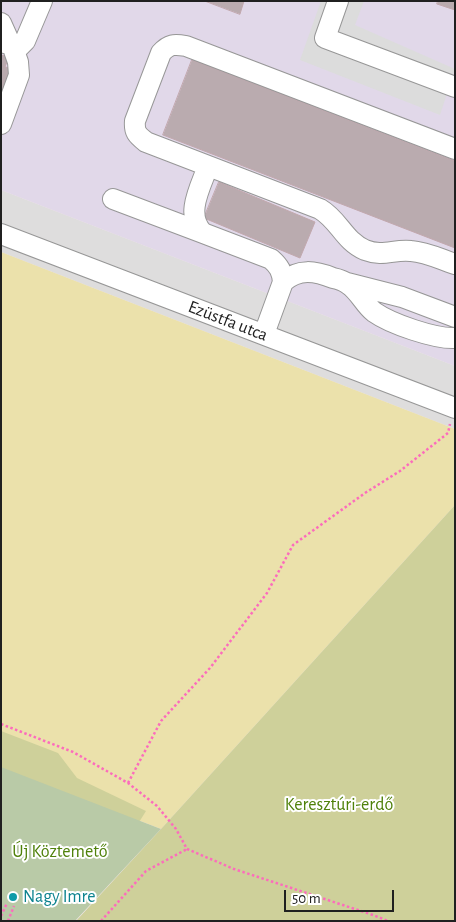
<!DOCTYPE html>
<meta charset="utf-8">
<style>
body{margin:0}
#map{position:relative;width:456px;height:922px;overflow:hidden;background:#f0e6e6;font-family:"Alegreya Sans",sans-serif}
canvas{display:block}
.frame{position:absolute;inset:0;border:2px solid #202020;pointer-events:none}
.scale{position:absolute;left:284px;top:890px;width:110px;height:22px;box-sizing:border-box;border:2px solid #202020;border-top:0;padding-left:6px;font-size:15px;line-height:18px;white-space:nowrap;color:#202020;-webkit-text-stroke:4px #fff;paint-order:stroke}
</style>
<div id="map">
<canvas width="456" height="922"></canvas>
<div class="frame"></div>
<div class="scale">50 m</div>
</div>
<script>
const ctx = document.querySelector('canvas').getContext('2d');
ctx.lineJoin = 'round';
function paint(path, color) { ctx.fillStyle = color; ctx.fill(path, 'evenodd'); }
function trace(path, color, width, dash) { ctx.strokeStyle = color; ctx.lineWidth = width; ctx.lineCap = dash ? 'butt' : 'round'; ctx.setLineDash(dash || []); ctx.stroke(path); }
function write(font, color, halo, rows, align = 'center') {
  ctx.font = font + ' "Alegreya Sans",sans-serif'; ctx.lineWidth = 4; ctx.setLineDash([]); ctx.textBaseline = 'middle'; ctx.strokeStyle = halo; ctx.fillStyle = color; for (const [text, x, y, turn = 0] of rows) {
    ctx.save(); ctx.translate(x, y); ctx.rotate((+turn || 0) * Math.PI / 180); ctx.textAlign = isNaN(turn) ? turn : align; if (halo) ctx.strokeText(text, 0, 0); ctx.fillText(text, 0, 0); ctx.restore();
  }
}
paint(new Path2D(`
 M1,190L455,366V429L1,252Z`), '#dedddd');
paint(new Path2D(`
 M1,1H455V366L1,190Z`), '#e1d8e9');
paint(new Path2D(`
 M1,252L455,429V505L161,829L1,767Z`), '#ebe1ab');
paint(new Path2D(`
 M455,505V921H76L161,829Z
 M1,731L58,753L77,778L146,811L136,827L1,774Z`), '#ced09a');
paint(new Path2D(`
 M1,767L161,829L75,921H1Z`), '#b9caa7');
paint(new Path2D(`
 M321,1H364L355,25L455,69L440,115L300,60Z`), '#dcdcdc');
const building = new Path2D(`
 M205,1H244L240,14Z
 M438,1H455V10L437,4Z
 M1,55L9,57L5,67L12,68L1,100Z
 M192,60L455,161V248L163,135Z
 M219,182L315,222L300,258L204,218Z`);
paint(building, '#baabaf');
trace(building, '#c2a8ae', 1);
const minor = new Path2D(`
 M338,1L325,38L455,87
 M1,23L10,43L18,48L25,41L42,1
 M1,42L12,45L18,62L19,75L1,124
 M455,149L186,46C174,44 169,44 161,53L135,121C134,132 137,135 146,142L320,209C339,220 344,241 365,250C383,257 394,249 411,251C426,252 440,259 455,264
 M208,166C201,186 184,215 203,233L271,259C279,266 282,271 283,282
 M113,199L203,233
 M1,234L455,408
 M347,283L402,297L455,317
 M264,334L283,282C299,268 315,271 333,278C338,279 344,281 348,284C359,291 364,304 374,312C391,324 435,339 455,338`);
trace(minor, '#979797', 22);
trace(new Path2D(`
 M1,724L73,752L128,783L157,806L176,829L187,849L234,869L373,915L388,921
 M128,783L161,721L210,668L267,593L293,545L365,493L400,471L448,433L450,424
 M1,916L7,903
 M8,921L14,906
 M101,921L146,871L187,849`), '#fc6cbc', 2.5, [2.5, 2.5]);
trace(minor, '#fff', 20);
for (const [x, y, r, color] of [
 [13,897,5,"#0f9aa8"]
]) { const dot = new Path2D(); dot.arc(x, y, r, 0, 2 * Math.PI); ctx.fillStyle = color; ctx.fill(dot); trace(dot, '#fff', 2); }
write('18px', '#202020', '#fff', [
 ["Ezüstfa utca",228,321,21]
]);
write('18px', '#4f810a', '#fff', [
 ["Keresztúri-erdő",339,805],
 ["Új Köztemető",60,852]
]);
write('18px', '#0d838f', '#fff', [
 ["Nagy Imre",23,897]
], 'left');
</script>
